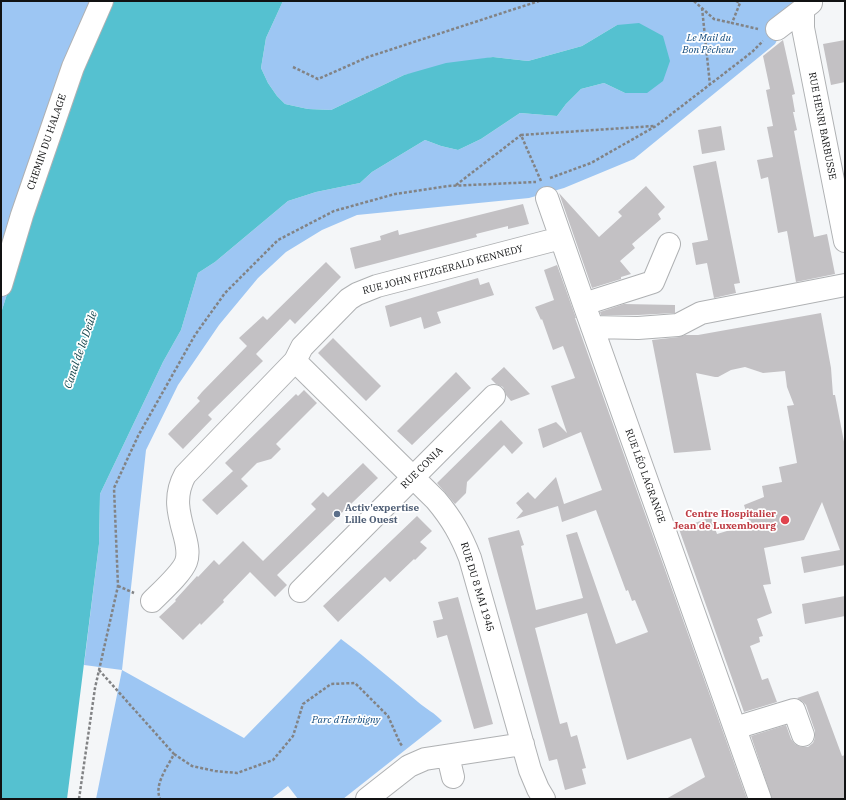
<!DOCTYPE html>
<meta charset="utf-8">
<style>
body{margin:0}
#map{position:relative;width:846px;height:800px;overflow:hidden;background:#f4f6f8;font-family:"IBM Plex Serif",serif}
canvas{display:block}
.frame{position:absolute;inset:0;border:2px solid #111213;pointer-events:none}
</style>
<div id="map">
<canvas width="846" height="800"></canvas>
<div class="frame"></div>
</div>
<script>
const ctx = document.querySelector('canvas').getContext('2d');
ctx.lineJoin = 'round';
function paint(path, color) { ctx.fillStyle = color; ctx.fill(path, 'evenodd'); }
function trace(path, color, width, dash) { ctx.strokeStyle = color; ctx.lineWidth = width; ctx.lineCap = dash ? 'butt' : 'round'; ctx.setLineDash(dash || []); ctx.stroke(path); }
function write(font, color, halo, rows, align = 'center') {
  ctx.font = font + ' "IBM Plex Serif",serif'; ctx.lineWidth = 3.5; ctx.setLineDash([]); ctx.textBaseline = 'middle'; ctx.strokeStyle = halo; ctx.fillStyle = color; for (const [text, x, y, turn = 0] of rows) {
    ctx.save(); ctx.translate(x, y); ctx.rotate((+turn || 0) * Math.PI / 180); ctx.textAlign = isNaN(turn) ? turn : align; if (halo) ctx.strokeText(text, 0, 0); ctx.fillText(text, 0, 0); ctx.restore();
  }
}
paint(new Path2D(`
 M1,1H111L50,160L1,313Z
 M283,1H798L775,44L634,159L564,188L529,198L357,215L322,230L286,252L258,278L219,325L178,385L146,450L122,670L244,738L341,639C368,659 393,681 418,702C426,709 435,713 442,721L343,799H298L288,786L271,799H96L122,670L84,665L99,544L100,494L163,362L181,330L198,273L215,262L288,201L316,192L360,183L372,172L425,140L441,146L458,150L481,139L520,113L557,116L566,104L581,89L604,83L625,93L617,25L582,46L528,61L493,57L404,75L331,110L308,109L285,104L277,96L268,83L261,68L266,38Z`), '#9dc6f3');
paint(new Path2D(`
 M111,1H283L266,38L261,68L268,83L277,96L285,104L308,109L331,110L404,75L446,63L493,57L528,61L582,46L617,25L639,23L663,36L670,61L663,81L647,93H625L604,83L581,89L566,104L557,116L520,113L481,139L458,150L441,146L425,140L372,172L360,183L316,192L288,201L215,262L198,273L181,330L163,362L100,494L99,544L67,799H1V313L50,160L92,46Z`), '#55c1d0');
paint(new Path2D(`
 M783,40L795,94L792,95L795,112H793L797,130L794,131L814,237L827,234L835,274L796,282L787,231L778,233L768,177L761,179L757,160L773,157L767,127L773,126L766,90L770,89L763,56Z
 M845,40V82L831,85L823,44Z
 M721,126L725,150L702,154L698,130Z
 M716,161L740,283L734,284L736,293L714,298L707,263L696,265L692,243L708,240L693,166Z
 M646,186L665,207L658,214L661,219L632,244L635,248L620,261L631,274L621,277V279L592,288L559,193L599,237L622,216L618,212Z
 M523,204L529,224L508,229V226L476,234L477,237L355,269L350,248L381,240L380,236L398,230L399,235Z
 M326,262L341,277L295,324L290,319L256,354L263,361L208,415L212,419L183,449L168,434L200,401L197,398L202,392L247,346L239,338L263,316L267,320Z
 M557,265L576,318H575L747,799H666L705,777L691,738L627,760L587,613L535,628L560,724L567,722L571,737L577,735L586,768L582,769L586,784L565,790L557,759L549,761L488,538L519,530L524,545L521,546L536,610L583,598L566,535L577,532L616,644L648,632L635,600L632,601L628,590L626,591L596,510L562,522L558,506L516,519L523,511L516,503L528,492L535,499L556,477L564,504L602,490L581,432L543,448L538,429L556,422L567,433L551,386L575,378L563,346L553,350L542,319L541,320L535,307L554,300L544,270Z
 M478,278L480,285L489,282L494,295L437,312L441,323L424,329L421,317L390,327L385,306Z
 M624,304L675,305V313L638,315H601L600,312Z
 M821,313L831,368L833,395H835L845,447V565L804,573L801,557L840,550L822,502L804,540L764,548L771,584L763,585L772,613L757,619L763,636L759,637L760,642L750,646L762,680L768,678L777,702L744,712L679,529L711,517L717,534L750,524L744,505L764,497L762,486L782,482L779,467L797,463L787,406L794,405L787,387L785,371L763,373L745,367L731,370L718,377H715L696,373L711,450L674,453L652,340L679,337L685,335H698Z
 M333,338L381,386L366,401L318,353Z
 M504,367L530,394L511,401L506,395L503,387L496,384L491,379Z
 M456,372L471,388L412,445L397,431Z
 M304,390L317,403L276,444L281,449L271,459L257,463L241,479L248,486L217,515L202,500L233,471L235,473L225,463L296,394L298,396Z
 M501,420L523,443L512,454L504,445L467,482L466,493L455,504L437,483Z
 M363,463L378,478L277,575L287,585L275,597L250,572L223,600L224,602L201,625L200,623L183,640L159,617L176,601L175,600L197,576L198,577L214,560L219,565L243,541L263,561L316,509L311,504L323,492L328,497Z
 M417,516L432,531L420,542L427,548L415,560L414,559L390,582L385,577L338,622L323,606Z
 M845,596V616L805,624L802,604Z
 M458,597L493,724L474,729L447,635L437,638L433,621L443,619L438,602Z
 M818,691L842,756L845,755V799H772L751,736L786,725L791,739L795,744L801,747H808L813,743L815,738V731L806,705L802,701L797,698Z`), '#c3c1c4');
const minor = new Path2D(`
 M803,10V28L845,241
 M777,29L811,3
 M547,198L584,304L760,799
 M1,285L22,215L73,67L102,1
 M584,304L653,282L669,244
 M592,327L638,328L678,325L701,313L845,285
 M295,361L436,500C452,519 461,535 470,558L530,770L538,789L544,799
 M300,591L494,396
 M152,601C161,592 182,573 186,562C189,554 187,545 185,537C179,515 173,497 185,475L295,361L302,347L349,299L357,294L377,286L561,238
 M735,728L794,710L803,735
 M448,756L453,777
 M367,799L409,766L425,759L523,744`);
trace(minor, '#afb1b3', 24);
trace(new Path2D(`
 M694,1L714,19L732,23
 M736,1L740,3L732,23L758,29
 M702,8L710,85
 M293,67L318,79L368,57L539,1
 M550,178L591,163L656,126L752,52L763,41
 M541,181L521,135L654,126
 M456,185L521,135
 M118,586L134,593
 M99,670L174,754C167,768 154,784 160,799
 M174,754L192,766L215,771L237,773L273,760L293,736L303,704L331,684L355,683L388,716L400,743L403,747
 M79,799L95,688L118,586L114,488L138,436L195,335L225,293L278,240L334,211L395,194L448,186L536,182`), '#828385', 2.5, [3, 2]);
trace(minor, '#fff', 22);
for (const [x, y, r, color] of [
 [337,514,4,"#5c6f8a"],
 [785,520,5,"#e0444e"]
]) { const dot = new Path2D(); dot.arc(x, y, r, 0, 2 * Math.PI); ctx.fillStyle = color; ctx.fill(dot); trace(dot, '#fff', 1.5); }
write('italic 10px', '#0f497d', '#fff', [
 ["Le Mail du",709,38],
 ["Bon Pêcheur",709,50],
 ["Parc d'Herbigny",346,720]
]);
write('10px', '#111213', '#fff', [
 ["RUE HENRI BARBUSSE",822,126,79],
 ["CHEMIN DU HALAGE",47,142,-71],
 ["RUE JOHN FITZGERALD KENNEDY",443,270,-15],
 ["RUE CONIA",422,468,-45],
 ["RUE LÉO LAGRANGE",645,476,70],
 ["RUE DU 8 MAI 1945",477,587,73]
]);
write('bold 10px', '#4e5e75', '#fff', [
 ["Activ'expertise",345,508],
 ["Lille Ouest",345,520]
], 'left');
write('bold 10px', '#be3a42', '#fff', [
 ["Centre Hospitalier",776,514],
 ["Jean de Luxembourg",776,526]
], 'right');
write('italic 11px', '#0b3e45', '#fff', [
 ["Canal de la Deûle",81,350,-71]
]);
</script>
